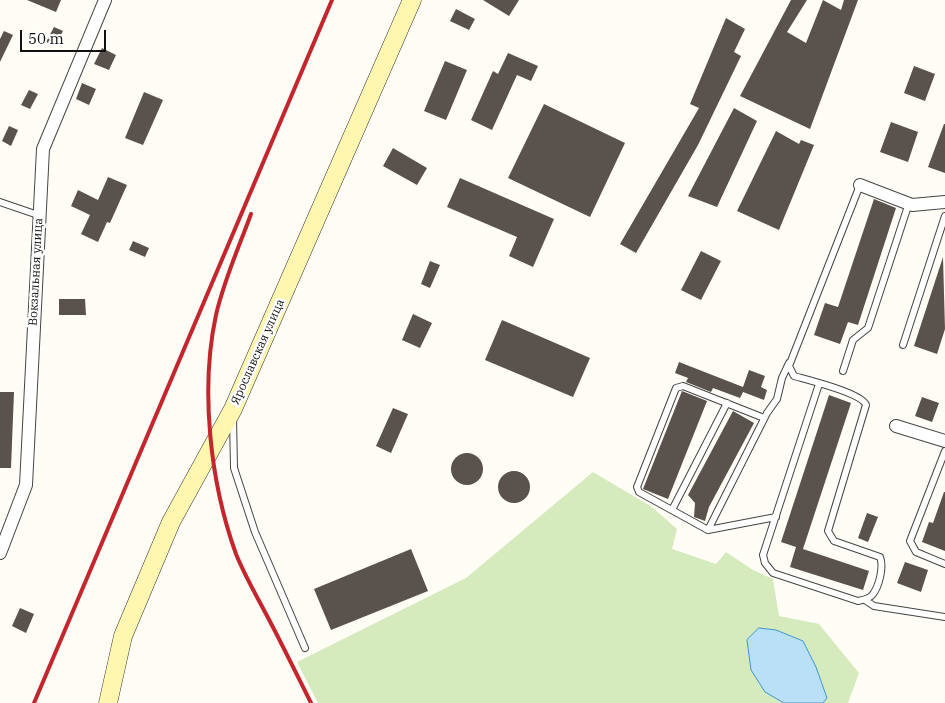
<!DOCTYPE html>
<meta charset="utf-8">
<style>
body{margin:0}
#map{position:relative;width:945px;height:703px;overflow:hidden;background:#fffdf5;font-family:"IBM Plex Serif",serif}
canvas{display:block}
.scale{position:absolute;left:20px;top:30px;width:86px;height:22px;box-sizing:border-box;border:2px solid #111;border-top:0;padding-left:6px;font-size:15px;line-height:18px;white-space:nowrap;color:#111;-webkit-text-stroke:4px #fff;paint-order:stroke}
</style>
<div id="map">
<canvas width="945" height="703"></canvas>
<div class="scale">50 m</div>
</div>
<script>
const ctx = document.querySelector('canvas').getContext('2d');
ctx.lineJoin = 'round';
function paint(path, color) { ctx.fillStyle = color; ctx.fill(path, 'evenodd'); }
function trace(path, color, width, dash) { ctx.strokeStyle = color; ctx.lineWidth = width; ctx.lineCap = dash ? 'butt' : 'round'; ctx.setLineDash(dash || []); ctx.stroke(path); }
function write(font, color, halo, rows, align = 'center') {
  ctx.font = font + ' "IBM Plex Serif",serif'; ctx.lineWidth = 5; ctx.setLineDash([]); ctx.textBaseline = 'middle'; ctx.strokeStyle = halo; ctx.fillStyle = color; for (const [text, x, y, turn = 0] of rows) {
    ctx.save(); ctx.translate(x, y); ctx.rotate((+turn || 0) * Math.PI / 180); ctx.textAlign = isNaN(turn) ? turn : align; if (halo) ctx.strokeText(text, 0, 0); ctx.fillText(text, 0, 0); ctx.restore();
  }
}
paint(new Path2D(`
 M593,472L652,507L677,529L672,549L716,564L726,552L753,570L773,579L779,616L819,624L859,673L848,703H318L297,662L466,578Z`), '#d5ebbd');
const water = new Path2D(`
 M759,628L776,630L803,641L816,667L827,698L823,703H784L765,692L751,670L747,640Z`);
paint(water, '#b9e0f7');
trace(water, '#3f96cf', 1);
paint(new Path2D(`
 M27,0H61L56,12Z
 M483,0H519L509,16Z
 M791,0H807L787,32L806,43L823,0L841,10L844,0H858L810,129L740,96Z
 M456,9L475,19L469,30L450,21Z
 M726,18L745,29L734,52L741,56L698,145L636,253L620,244L699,108L690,104Z
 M54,27L63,31L55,46L46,42Z
 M4,31L13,35L0,62V39Z
 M102,48L116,55L109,70L94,64Z
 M508,53L538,66L531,81L517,75L492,130L471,120L493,71L498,74Z
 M445,61L467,70L446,120L424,111Z
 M914,66L935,74L925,101L904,93Z
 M82,83L96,89L89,105L76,99Z
 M29,90L38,94L30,109L21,105Z
 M144,92L163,100L143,145L125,138Z
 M544,104L625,143L590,217L508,178Z
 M734,108L757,121L717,207L688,196Z
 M891,122L918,132L908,162L880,152Z
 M944,124H945V173L928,167Z
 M9,126L18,130L11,146L2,141Z
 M776,131L799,144L801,140L814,145L779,230L737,211Z
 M393,148L427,168L417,185L383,166Z
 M108,177L127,185L110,223L107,222L98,242L81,234L90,215L71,206L78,190L98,200Z
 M460,178L554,219L533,267L509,256L517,237L447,207Z
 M874,199L896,208L858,325L848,322L840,344L814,335L825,303L838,307Z
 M133,241L149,248L145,257L129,250Z
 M701,251L721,261L701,300L681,290Z
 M943,257L945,329L937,354L914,346Z
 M430,261L440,265L430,288L421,284Z
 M59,299H85L86,315H59Z
 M413,314L432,323L420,348L402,340Z
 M502,320L590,358L573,397L485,360Z
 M679,362L743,387L749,370L765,376L761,387L767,390L764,400L743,392L740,398L713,388L711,392L686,382L688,378L675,373Z
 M682,391L707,401L668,499L643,489Z
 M0,392H14L11,468H0Z
 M829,395L851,403L803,549L869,571L863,590L790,567L796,547L781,542Z
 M922,397L939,403L932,422L915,416Z
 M393,408L408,414L391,453L376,446Z
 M733,411L754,423L709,507L705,521L694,517L695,503L688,495Z
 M451 469a16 16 0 1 1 32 0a16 16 0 1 1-32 0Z
 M498 487a16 16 0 1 1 32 0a16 16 0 1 1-32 0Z
 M944,492H945V551L922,542L929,522L933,523Z
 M867,513L878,517L868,542L858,538Z
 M411,549L428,591L331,630L314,589Z
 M905,562L928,570L921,592L897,583Z
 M20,608L34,614L26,633L12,626Z`), '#5a524d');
const service = new Path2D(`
 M0,202L38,215
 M903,345L945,216
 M843,371L853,340L868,328L909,203
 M819,384L763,555L765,563L773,573L858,601C863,600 870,599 873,594C879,586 884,567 880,557L834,541L828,531L866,405C862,393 808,380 794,376L789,366L860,185
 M233,418L234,468L255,532L305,648
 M945,451L910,541L916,552L945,564
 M672,510L727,403
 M776,517L708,530L767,413L777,399L782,378L789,363
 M708,530L639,492L637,487L676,388L683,386L764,418
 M865,600L874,606L945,617`);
const minor = new Path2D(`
 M860,185L912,205L945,202
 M896,426L945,441
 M0,553L26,485L43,149L105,0`);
const secondary = new Path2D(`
 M108,703L123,636L171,522L233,409L412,0`);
trace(service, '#444', 8);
trace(minor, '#444', 14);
trace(secondary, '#333', 19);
trace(service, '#fff', 6);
trace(minor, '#fff', 12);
trace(secondary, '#fff6b0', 18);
trace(new Path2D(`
 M251,214C239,247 224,280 216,315C200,389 210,482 236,554C244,574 255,593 265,612C281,642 296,673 311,703
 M34,703L332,0`), '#c4262e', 4);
write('12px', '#111', '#fff', [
 ["Вокзальная улица",36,272,-87],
 ["Ярославская улица",258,352,-66]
]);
</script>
